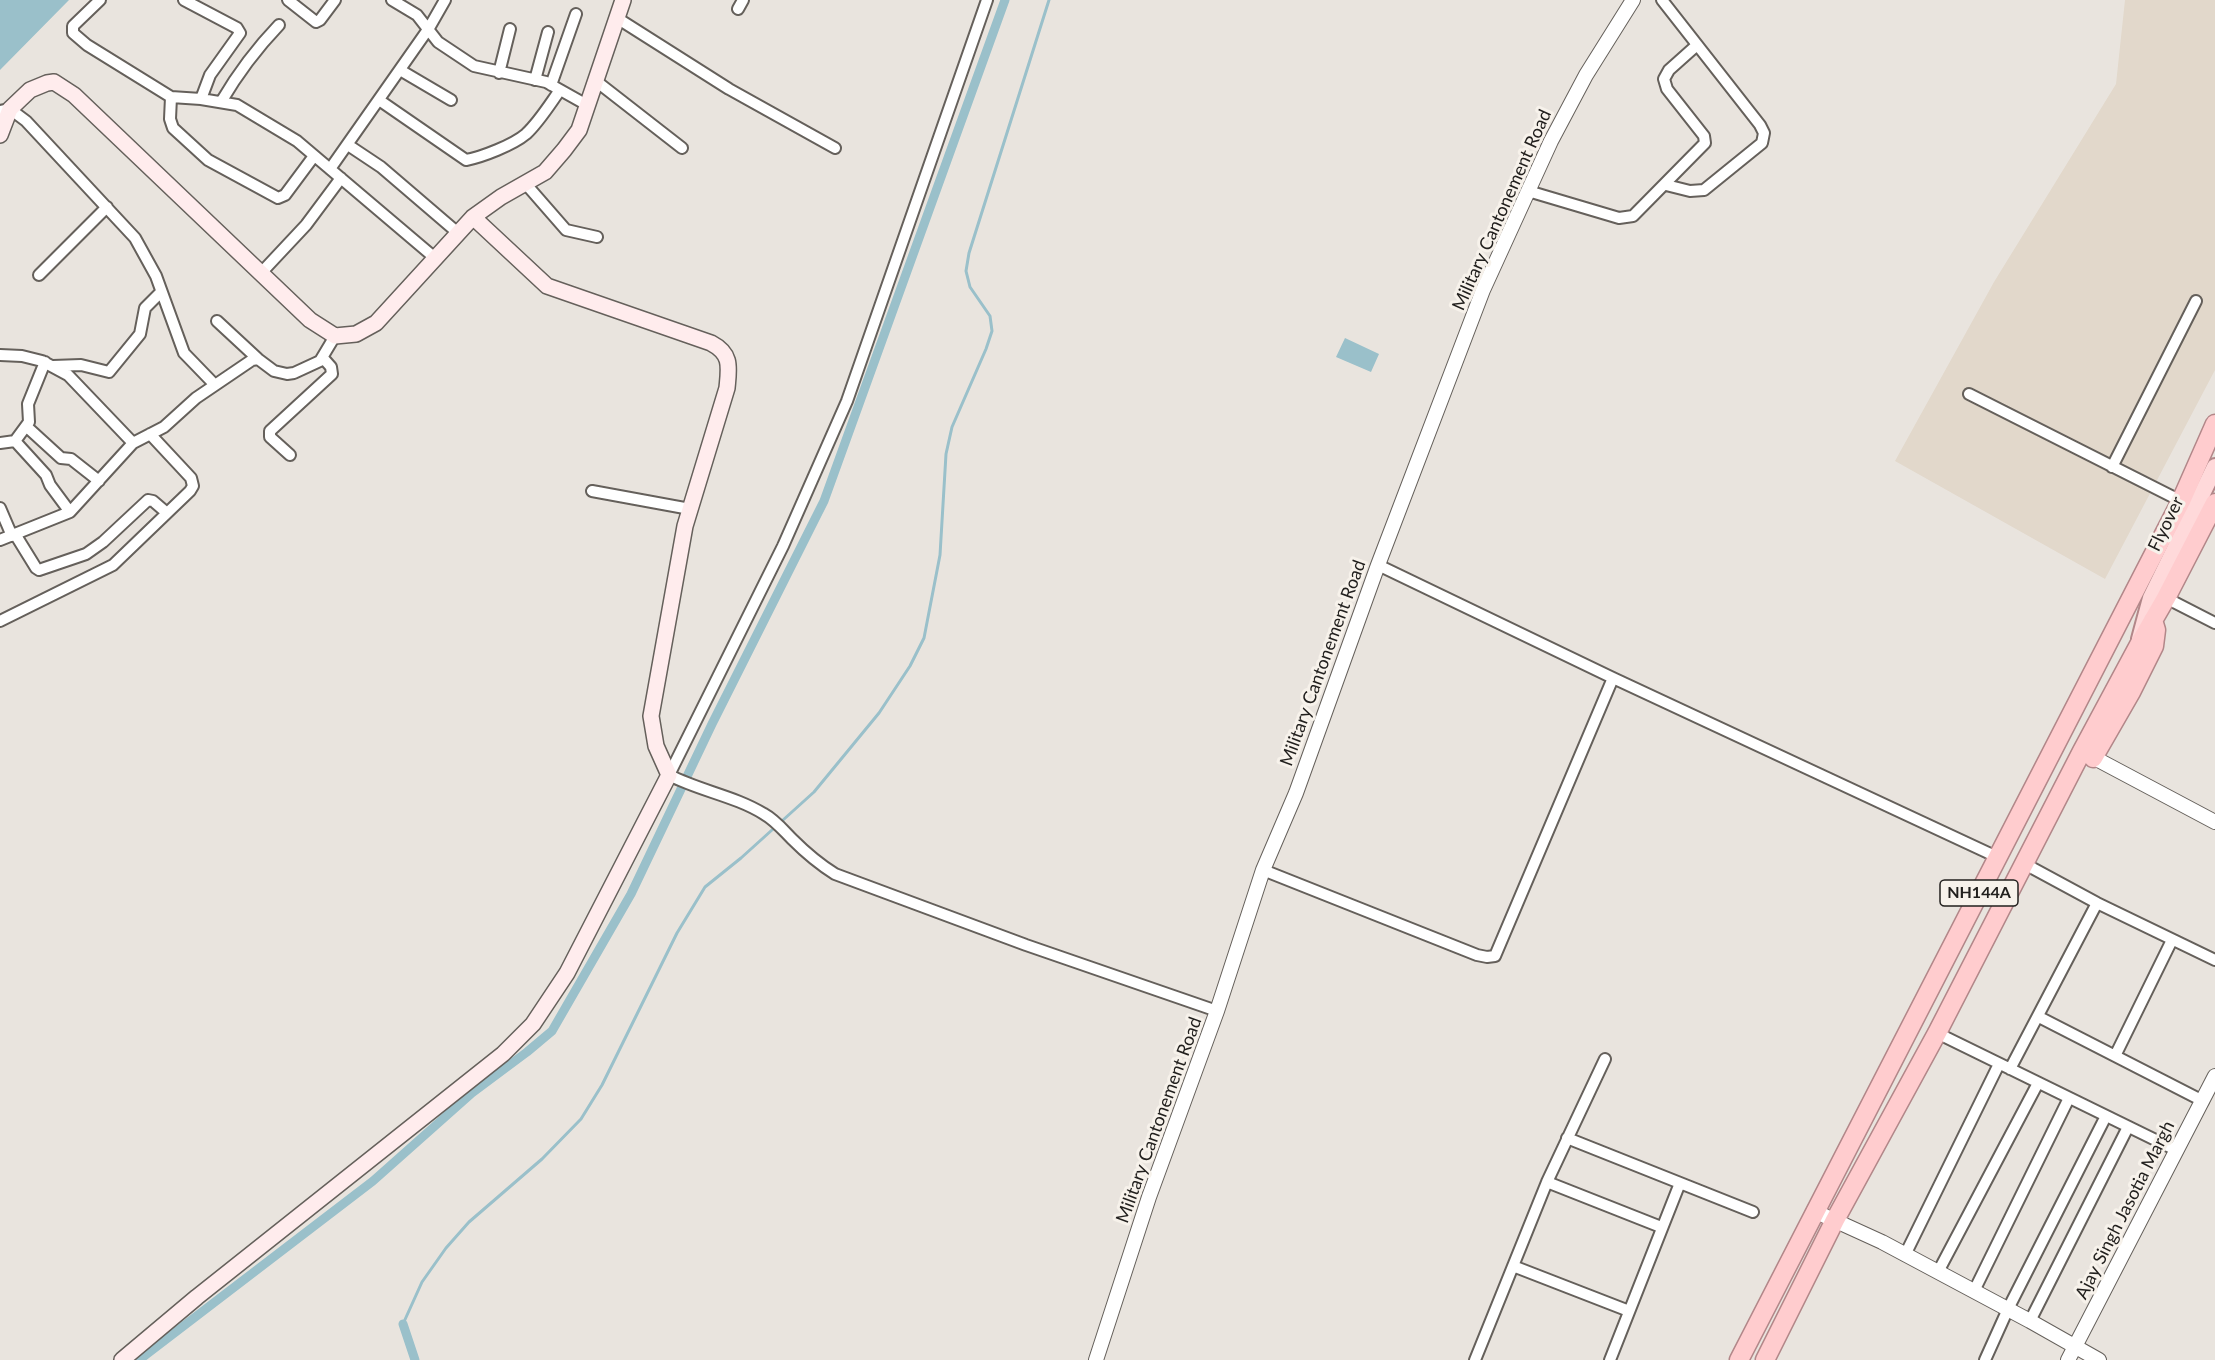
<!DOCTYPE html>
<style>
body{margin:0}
canvas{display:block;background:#e9e4de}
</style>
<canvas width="2215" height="1360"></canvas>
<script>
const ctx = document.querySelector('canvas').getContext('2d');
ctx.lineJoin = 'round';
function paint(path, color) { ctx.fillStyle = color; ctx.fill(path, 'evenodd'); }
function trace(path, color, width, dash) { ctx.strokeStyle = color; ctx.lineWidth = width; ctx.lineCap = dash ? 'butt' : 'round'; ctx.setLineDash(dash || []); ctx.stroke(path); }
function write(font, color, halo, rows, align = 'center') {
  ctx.font = font + ' Lato,sans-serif'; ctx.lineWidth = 6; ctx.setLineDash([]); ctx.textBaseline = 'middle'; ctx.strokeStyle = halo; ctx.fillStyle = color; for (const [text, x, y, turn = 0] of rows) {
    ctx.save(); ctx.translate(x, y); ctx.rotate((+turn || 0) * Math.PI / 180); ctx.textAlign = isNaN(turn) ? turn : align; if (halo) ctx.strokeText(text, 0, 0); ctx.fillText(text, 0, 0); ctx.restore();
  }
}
paint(new Path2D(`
 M2125,0H2215V370L2105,579L1895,461L1994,282L2116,84Z`), '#e2d8cb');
paint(new Path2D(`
 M0,0H69L0,70Z
 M1345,338L1379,354L1371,372L1336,357Z`), '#9ac0ca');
trace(new Path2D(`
 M403,1324L422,1282L446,1248L469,1222L542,1159L581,1119L602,1085L677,933L705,887L741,858L814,792L879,713L910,666L924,638L940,555L946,454L952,427L986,349L992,331L990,316L970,287L966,271L969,253L1049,0`), '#9ac0ca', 3);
trace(new Path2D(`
 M403,1324L415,1360
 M139,1360L373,1181L472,1093L527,1052L552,1031L631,894L712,724L824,501L1005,0`), '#9ac0ca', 9);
const minor = new Path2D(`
 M100,0L73,26V33L87,45L171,97L201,99L237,105L297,141L435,258
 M184,0L237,28L240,33L210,75L201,99
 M288,0L316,22L320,20L335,0
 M392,0L417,15L438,42L474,66L546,82L587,105
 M987,0L847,401L783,546L669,775C700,791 735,796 764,814C775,820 783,830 792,839C805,852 819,864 835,874L1026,945L1217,1011
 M1662,0L1760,125L1764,133L1762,143L1704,190L1690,191L1666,185
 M738,9L743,0
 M617,18L729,89L835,148
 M400,70L451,100
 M499,73L510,29
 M535,80L548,32
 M596,81L682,148
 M551,85L576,14
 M171,97L170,119L173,128L208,160L278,198L285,195L314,156
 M379,100L466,160C482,157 513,145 526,134C539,122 550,104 560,90
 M221,102C238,73 256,49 279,25
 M0,111L10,109L26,121L135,238L156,276L184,353L215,385
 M348,145L381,167L458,233
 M330,169L429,28L445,0
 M525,183L566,230L597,237
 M1528,191L1619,218L1633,216L1705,143L1704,136L1667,89L1664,79L1669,70L1697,45
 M261,273L306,225L341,178
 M39,275L107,207
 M217,321L258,359L274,371L287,374L294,373L320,361L335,336
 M0,355L22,356L42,361L68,375L133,443
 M53,366L81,365L109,372L140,334L145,308L161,292
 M1969,394L2181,501
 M27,427L61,458L71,459L99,481
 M15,441L29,422L28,404L45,362
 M0,443L15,441L46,475L50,485L70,512
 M290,455L270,437V431L332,374L331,367L323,358
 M2112,467L2196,301
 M592,491L690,509
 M0,508L12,536
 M15,534L36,568L39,570L86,554L103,542L148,500L153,501L167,513
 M0,540L70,512L133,443L164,427L196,398L252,360L258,359
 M1378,565L1613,678L1997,857
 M2166,598L2215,623
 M0,621L113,565L190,491L193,486L191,478L150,434
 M2023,863L2097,903L2215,960
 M1263,870L1477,955L1487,957L1495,956L1613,678
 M2039,1017L2203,1101
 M1937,1033L2176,1150
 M2115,1056L2172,940
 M2010,1069L2097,903
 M1567,1138L1753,1212
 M1547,1182L1661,1227
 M1905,1255L1999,1064
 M1513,1266L1629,1311
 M1938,1272L2038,1083
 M1974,1291L2069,1098
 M2030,1321L2128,1127
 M1475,1360L1547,1182L1605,1059
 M1610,1360L1680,1183
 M1985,1360L2008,1309L2106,1116`);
const tertiary = new Path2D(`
 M2087,754L2215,822
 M1814,1211L1882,1242L2030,1321L2099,1360
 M1096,1360L1149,1197L1217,1011L1263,870L1296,793L1378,565L1483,290L1551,141L1586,75L1633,0
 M2068,1360L2215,1076`);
const secondary = new Path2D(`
 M0,135L10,109L30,90L47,83L54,82L74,95L310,320L335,336L356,334L376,323L473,217L501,197L545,172L564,150L579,130L623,0
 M122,1360L197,1297L503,1054L533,1024L567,973L669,775L656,746L651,716L685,526L727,388C729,367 732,354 711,343L547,286L473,217`);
const primary = new Path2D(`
 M2140,639L2151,598L2215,467`);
const trunk = new Path2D(`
 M2093,758L2131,692L2154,646L2156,630L2153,620
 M1739,1360L2181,501L2215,424
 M1765,1360L1835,1220L1937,1033L2082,751L2140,643L2166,598L2215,503`);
trace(minor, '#65605b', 14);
trace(tertiary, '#65605b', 16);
trace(secondary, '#65605b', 18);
trace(primary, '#b28789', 20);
trace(trunk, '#b28789', 21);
trace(minor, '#fff', 10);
trace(tertiary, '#fff', 14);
trace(secondary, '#ffeced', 15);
trace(primary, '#ffd9da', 16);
trace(trunk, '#ffccce', 18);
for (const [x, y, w] of [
 [1979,893,78]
]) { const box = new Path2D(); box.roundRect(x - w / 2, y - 13, w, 26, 4.5); ctx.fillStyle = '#f7f2eb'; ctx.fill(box); trace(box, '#22201e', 1.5); }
write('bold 16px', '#22201e', null, [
 ["NH144A",1979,893]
]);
write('18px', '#22201e', '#f7f2eb', [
 ["Military Cantonement Road",1502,210,-66],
 ["Flyover",2166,524,-64],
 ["Military Cantonement Road",1323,663,-70],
 ["Military Cantonement Road",1159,1120,-70],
 ["Ajay Singh Jasotia Margh",2125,1210,-63]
]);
</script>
